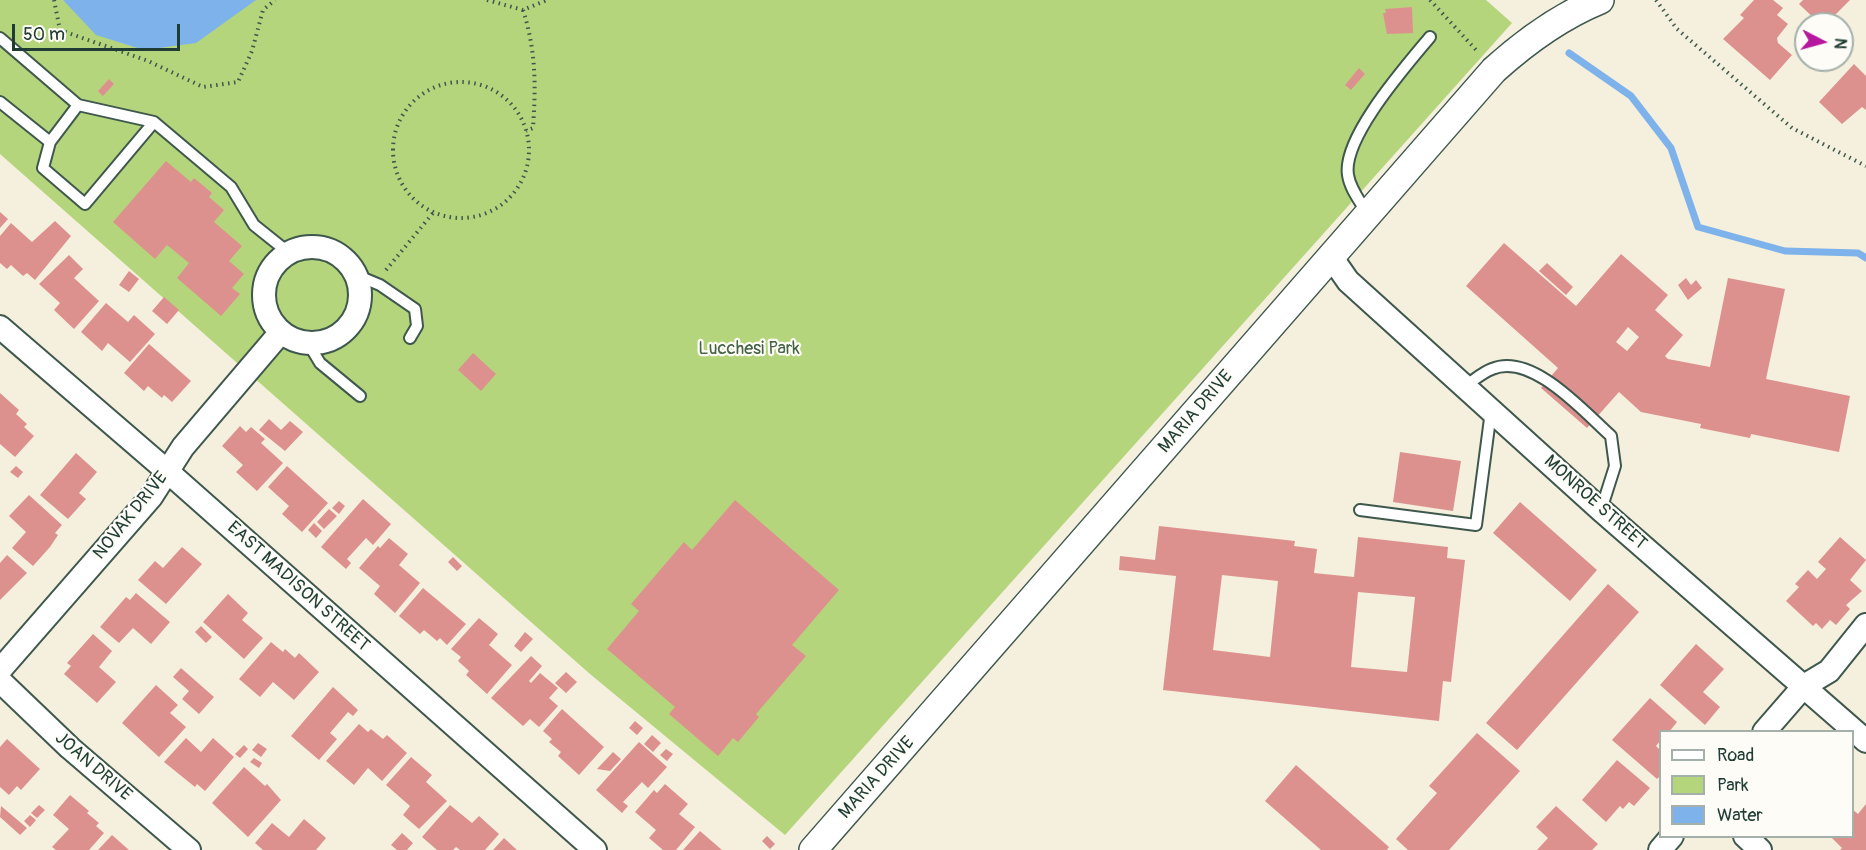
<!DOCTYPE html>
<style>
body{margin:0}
#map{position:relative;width:1866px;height:850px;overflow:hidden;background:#f5efdd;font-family:Pangolin,sans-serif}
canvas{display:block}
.legend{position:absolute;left:1659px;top:730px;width:195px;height:108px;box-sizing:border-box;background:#fdfcf7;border:2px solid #a4b0a9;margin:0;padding:8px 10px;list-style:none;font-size:18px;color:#1f3d34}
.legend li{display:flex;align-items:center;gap:12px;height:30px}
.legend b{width:30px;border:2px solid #a4b0a9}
.north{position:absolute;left:1794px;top:12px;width:60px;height:60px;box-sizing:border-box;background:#fdfcf7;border:2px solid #a4b0a9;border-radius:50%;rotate:96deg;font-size:16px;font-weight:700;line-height:24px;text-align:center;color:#1f3d34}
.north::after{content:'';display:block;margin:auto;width:21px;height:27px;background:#b5179e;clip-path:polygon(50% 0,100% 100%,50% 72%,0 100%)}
.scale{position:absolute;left:12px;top:24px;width:168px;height:27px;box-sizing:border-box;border:3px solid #1f3d34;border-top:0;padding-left:8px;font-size:18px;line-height:21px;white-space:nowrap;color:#1f3d34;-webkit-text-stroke:4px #fdfcf7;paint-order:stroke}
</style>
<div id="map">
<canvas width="1866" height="850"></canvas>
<ul class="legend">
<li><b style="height:8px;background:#fff"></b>Road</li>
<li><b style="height:16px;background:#b5d57c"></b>Park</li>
<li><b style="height:16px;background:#7eb2eb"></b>Water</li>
</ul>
<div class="north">N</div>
<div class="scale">50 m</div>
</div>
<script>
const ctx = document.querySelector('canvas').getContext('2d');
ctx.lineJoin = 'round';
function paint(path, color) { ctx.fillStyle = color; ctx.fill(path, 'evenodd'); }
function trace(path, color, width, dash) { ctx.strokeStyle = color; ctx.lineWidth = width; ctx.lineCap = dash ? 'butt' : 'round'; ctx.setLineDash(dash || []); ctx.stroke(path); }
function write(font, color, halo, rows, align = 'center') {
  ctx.font = font + ' Pangolin,sans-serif'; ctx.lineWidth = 4.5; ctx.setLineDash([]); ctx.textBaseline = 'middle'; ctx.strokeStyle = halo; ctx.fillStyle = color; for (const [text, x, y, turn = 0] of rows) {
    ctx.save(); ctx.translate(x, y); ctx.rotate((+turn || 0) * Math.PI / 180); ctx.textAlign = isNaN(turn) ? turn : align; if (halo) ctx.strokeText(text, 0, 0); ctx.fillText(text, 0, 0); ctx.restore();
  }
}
paint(new Path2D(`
 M0,0H1486L1512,23L785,835L590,674L0,154Z`), '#b5d57c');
paint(new Path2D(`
 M63,0H256L196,43L144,50L96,35Z`), '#7eb2eb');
trace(new Path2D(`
 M1569,53L1631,96L1671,148L1698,227L1785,251L1858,253L1866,258`), '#7eb2eb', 7);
paint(new Path2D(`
 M1754,0H1773L1783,8L1777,15L1788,24L1777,38L1778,43L1792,55L1770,80L1723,39L1744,18L1740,15Z
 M1803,0H1850L1826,24H1820L1799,4Z
 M1412,7L1413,33L1387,34L1383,13H1386L1385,9Z
 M1854,64L1866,76V110L1862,107L1842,124L1819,102Z
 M1359,68L1365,74L1351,90L1345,85Z
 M109,79L114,84L103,96L98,91Z
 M166,161L191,182L194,178L212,193L209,197L224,210L214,222L242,246L229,261L244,274L232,288L240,294L221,316L177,278L189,263L167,245L155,259L113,222Z
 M0,212L8,219L0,228Z
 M55,221L71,236L35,280L27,273L23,276L11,265L7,269L0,263V236L11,223L32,242Z
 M1504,243L1576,306L1621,254L1668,295L1655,310L1683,335L1665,356L1668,359L1710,367L1728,278L1785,289L1766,379L1850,396L1839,452L1751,434L1750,438L1700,428L1701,424L1641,412L1619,392L1587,428L1541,388L1558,368L1466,286ZM1628,327L1639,337L1627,351L1616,342Z
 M69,255L83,269L74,278L99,301L74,329L54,310L60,303L39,284Z
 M1547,263L1573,287L1566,295L1539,271Z
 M129,271L139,279L129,292L119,285Z
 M1686,278L1691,285L1696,280L1702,288L1688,300L1678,285Z
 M164,297L179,310L167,324L152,311Z
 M106,303L128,322L134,315L155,334L130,362L108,343L102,351L81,332Z
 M149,344L191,381L172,402L164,395L162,398L148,386L144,391L124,373Z
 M473,353L496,374L481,391L458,370Z
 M0,393L19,410L16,414L27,424L24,427L34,436L15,457L0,444Z
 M269,419L281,430L290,421L303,432L285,451L259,430Z
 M240,426L246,432L251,427L265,439L261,443L283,463L257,491L236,472L243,465L222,446Z
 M1400,452L1461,461L1453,511L1393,502Z
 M76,453L97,472L79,493L86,499L68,519L40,495Z
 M16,466L23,472L18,478L10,472Z
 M287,466L328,503L302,532L282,514L289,506L268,487Z
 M29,495L62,525L55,533L58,535L50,547L33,566L12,548L26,532L9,516Z
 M363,499L391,524L373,545L366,538L347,559L351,563L346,569L321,547Z
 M735,500L839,590L792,645L806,656L756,714L759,717L738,742L733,738L718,756L669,714L675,707L607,649L639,611L631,604L684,542L692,550Z
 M339,501L345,506L339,514L332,508Z
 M1520,502L1597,570L1570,601L1493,533Z
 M329,509L337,516L324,529L317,522Z
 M314,523L322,531L316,538L308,530Z
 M1159,526L1295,541L1294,546L1317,549L1314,573L1354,577L1358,537L1448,547L1447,558L1465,560L1451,682L1443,681L1439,721L1163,690L1176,576L1119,570L1120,556L1155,560ZM1222,575L1278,581L1270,657L1213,650ZM1358,592L1415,597L1407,672L1351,667Z
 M1840,537L1866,560L1850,580L1862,591L1846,605L1850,609L1836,625L1830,620L1822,629L1816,623L1813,626L1786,601L1799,587L1795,584L1808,570L1817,579L1826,569L1818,562Z
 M389,538L408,554L399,565L420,583L395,613L374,594L380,586L359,568L378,546L380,548Z
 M182,547L202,564L166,604L138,580L155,561L163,568Z
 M7,555L27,573L0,600V563Z
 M453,557L462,566L457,571L448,562Z
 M1608,584L1639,612L1517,750L1486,723Z
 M423,588L466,624L447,645L440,638L437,641L424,630L420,634L399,616Z
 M136,593L170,622L151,644L133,628L119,643L100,627L126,597L130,600Z
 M228,594L248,613L242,620L263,638L244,659L203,622Z
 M479,618L498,634L489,645L512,665L487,694L466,675L469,671L458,661L461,657L451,649Z
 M201,626L212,637L206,643L195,632Z
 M525,632L533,639L521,652L514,646Z
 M93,634L112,651L99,667L116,682L97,703L64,674L71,666L67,663Z
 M271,642L283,652L285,649L295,658L299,653L319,672L294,700L273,682L260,697L239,679Z
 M1696,644L1724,669L1703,692L1720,707L1705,725L1660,685Z
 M531,656L542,666L529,681L531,683L540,673L558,688L549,698L558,706L539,727L530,719L523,726L491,698Z
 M181,668L214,697L199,714L182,699L189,691L173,677Z
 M566,672L577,682L566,693L555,683Z
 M156,685L178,705L170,713L186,727L159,757L122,723Z
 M333,687L358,710L353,716L348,712L330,733L337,739L319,760L291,736Z
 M1650,698L1677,722L1669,732H1660V741L1656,746L1660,750V776L1657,779L1612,740Z
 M562,709L604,747L579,775L558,756L561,752L549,742L552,739L543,731Z
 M635,721L643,728L637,735L629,728Z
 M359,724L368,732L371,729L383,739L387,735L407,753L382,781L368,768L354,785L326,761Z
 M1477,733L1520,771L1449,850H1408L1396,839L1437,793L1429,786Z
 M652,735L661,743L653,752L644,744Z
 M186,738L201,752L213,738L234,757L205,791L197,784L195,787L164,762Z
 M7,739L40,769L21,790L17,786L9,795L0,787V747Z
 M639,742L667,767L648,788L642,782L623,802L628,806L622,813L596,790Z
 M258,743L267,749L261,757L252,750Z
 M244,745L248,749L240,758L235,754Z
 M666,749L673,754L667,761L660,755Z
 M613,752L621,759L610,771L597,769Z
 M411,757L432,775L426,782L447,801L419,829L403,815L410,806L386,785Z
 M254,758L262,763L259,768L250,762Z
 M1617,760L1650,788L1634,806L1629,802L1623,809L1620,806L1606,822L1582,800Z
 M1296,765L1389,847L1387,850H1321L1265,801Z
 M244,767L265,786L267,784L281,800L248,837L212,803Z
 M665,784L688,804L679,814L695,827L676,850H663L649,838L656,830L635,812L654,790L657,793Z
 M70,795L89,811L87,813L99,823L96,826L104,833L89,850H56L52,847L69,829L53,815Z
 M1866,804V850H1840L1842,848L1830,836H1852V809L1858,814Z
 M39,805L45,810L37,818L31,813Z
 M450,805L472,823L479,816L499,834L485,850H460L456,847L453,850H437L422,837Z
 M1,806L27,828L20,835L0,817Z
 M1556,806L1598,844L1592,850H1537L1548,838L1536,827Z
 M30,815L36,820L30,827L24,821Z
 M304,819L326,838L316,850H263L255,843L272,823L289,837Z
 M700,831L722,850H683Z
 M402,833L413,843L407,850H397L391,845Z
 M112,835L129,850H98Z
 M767,836L775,844L770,849L762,841Z
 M504,838L517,850H493Z`), '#dd918e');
const service = new Path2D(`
 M0,38L78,105L154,122L231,187L254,225L289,253
 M0,102L50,142
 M78,105L50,142L43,168L85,204L154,122
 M1367,213C1360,201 1350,189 1348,175C1342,138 1406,66 1430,37
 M356,275L380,285L415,309L417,326L410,338
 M308,343L320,363L360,396
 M1465,386C1473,381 1483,372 1492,369C1532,352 1584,412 1611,436L1615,466L1601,510
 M1360,510L1476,525L1491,411`);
const minor = new Path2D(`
 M264 295a48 48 0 1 1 96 0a48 48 0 1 1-96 0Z
 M1332,258L1348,281L1601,510L1866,741
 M0,327L167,471L595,850
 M0,670L151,497L183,447L281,332
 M0,681L70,748L189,850
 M1764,732L1804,686L1829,671L1866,625
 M1745,836L1760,850
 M1660,850L1672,836`);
const tertiary = new Path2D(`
 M813,850L1494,70C1525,42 1561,16 1600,0`);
trace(service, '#3f584d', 14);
trace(minor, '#3f584d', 26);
trace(tertiary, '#3f584d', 30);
trace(new Path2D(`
 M54,0L60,30L148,61L203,87L238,82L252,51L263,10L275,0
 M487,0L523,10L547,0
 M1430,0L1478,52
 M1656,0L1677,29L1792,128L1866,166
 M523,10C536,51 536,85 533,128L526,131
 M393 150a68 68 0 1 1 136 0a68 68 0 1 1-136 0Z
 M386,270L433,213`), '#3f584d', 4, [1.5, 4.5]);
trace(service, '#fff', 10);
trace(minor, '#fff', 22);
trace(tertiary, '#fff', 27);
write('18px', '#446346', '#fdfcf7', [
 ["Lucchesi Park",749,349]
]);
write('18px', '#1f3d34', '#fdfcf7', [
 ["MARIA DRIVE",1196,412,-49],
 ["MONROE STREET",1595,503,42],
 ["NOVAK DRIVE",131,516,-51],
 ["EAST MADISON STREET",298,587,42],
 ["JOAN DRIVE",93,767,41],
 ["MARIA DRIVE",877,778,-48]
]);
</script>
